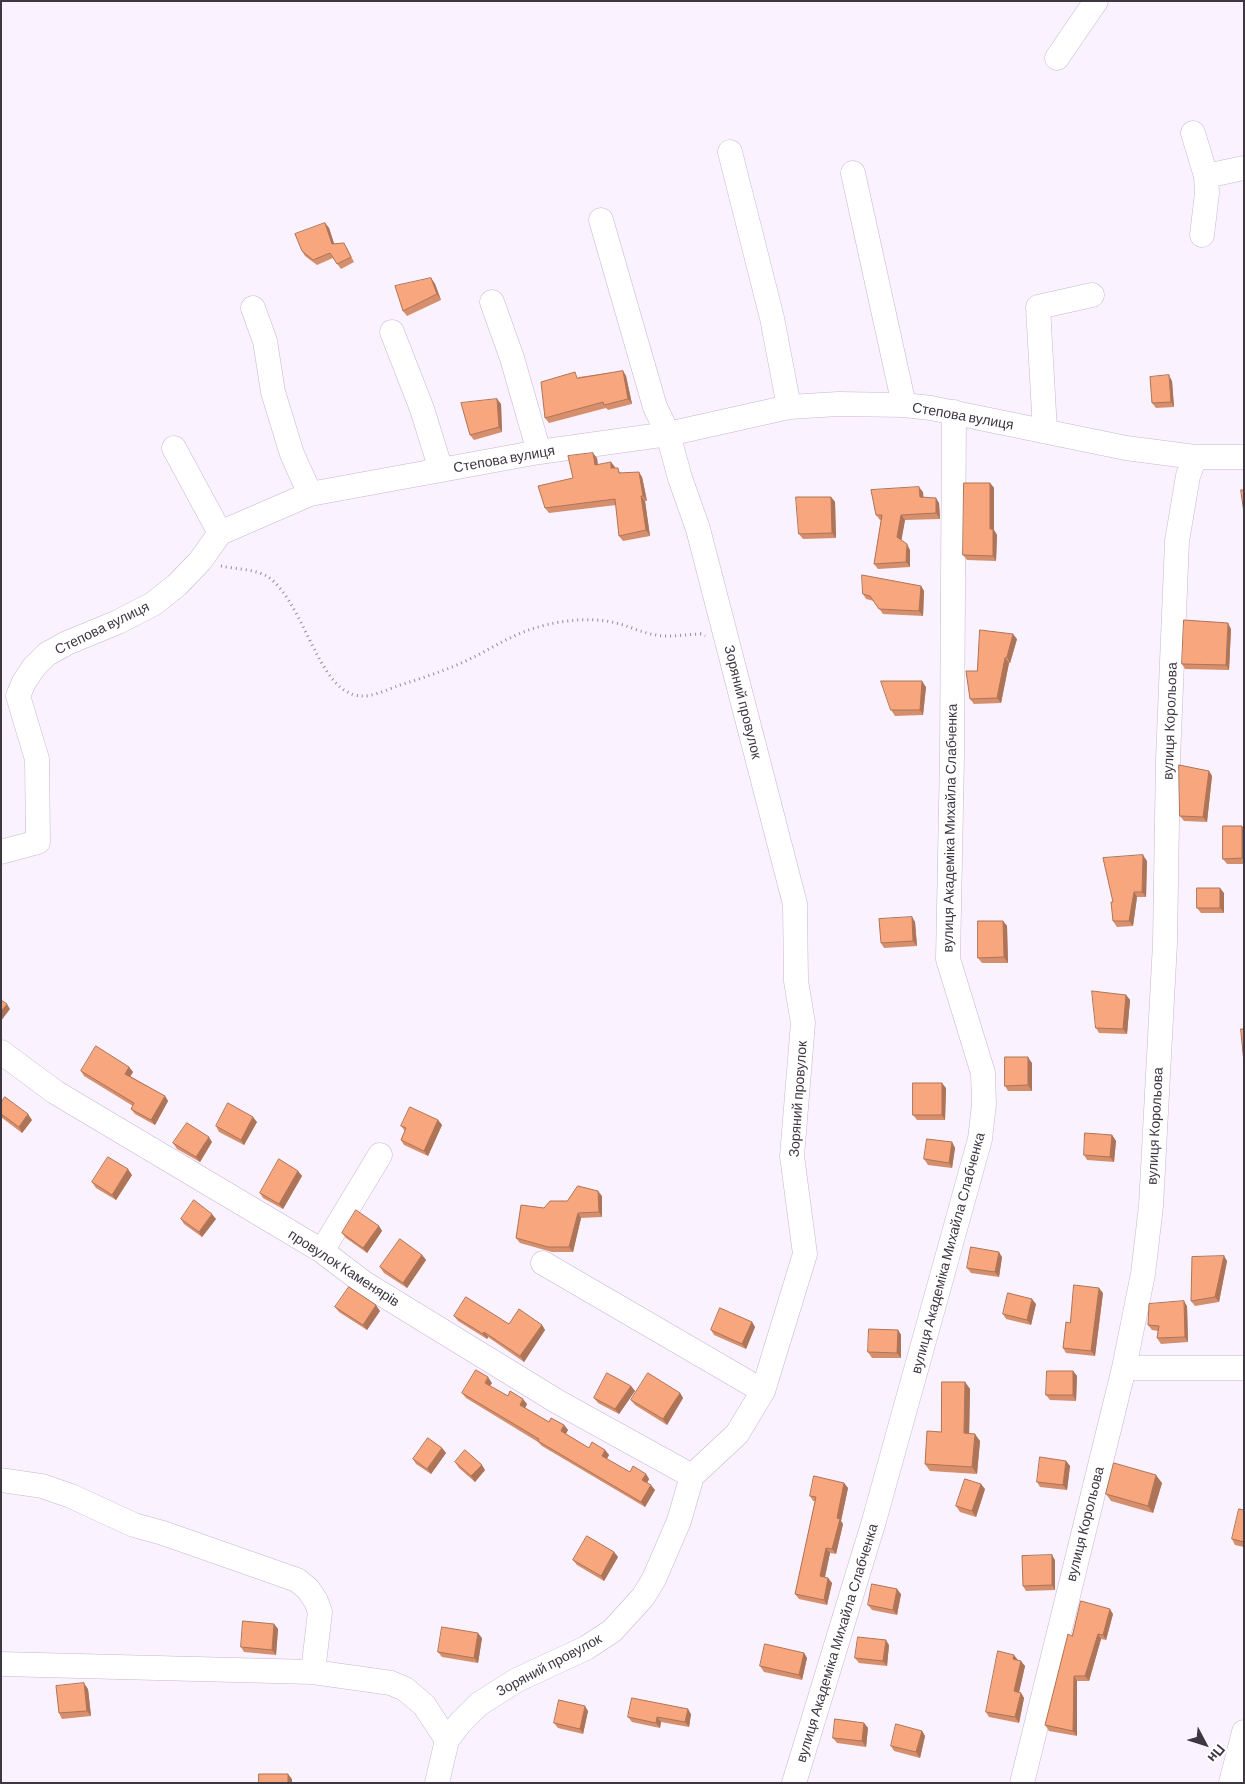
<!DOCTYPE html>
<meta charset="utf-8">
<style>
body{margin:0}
#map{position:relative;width:1245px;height:1784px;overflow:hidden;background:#faf2fe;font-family:Barlow,sans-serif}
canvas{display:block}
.frame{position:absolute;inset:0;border:2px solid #3e3742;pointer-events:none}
.north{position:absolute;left:1180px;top:1719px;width:50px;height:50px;-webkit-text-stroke:4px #fff;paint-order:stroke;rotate:130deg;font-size:14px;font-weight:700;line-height:20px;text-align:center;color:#3e3742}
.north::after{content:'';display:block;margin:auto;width:18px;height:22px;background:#3e3742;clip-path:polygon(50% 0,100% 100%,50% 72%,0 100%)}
</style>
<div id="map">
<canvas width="1245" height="1784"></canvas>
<div class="frame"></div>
<div class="north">Пн</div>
</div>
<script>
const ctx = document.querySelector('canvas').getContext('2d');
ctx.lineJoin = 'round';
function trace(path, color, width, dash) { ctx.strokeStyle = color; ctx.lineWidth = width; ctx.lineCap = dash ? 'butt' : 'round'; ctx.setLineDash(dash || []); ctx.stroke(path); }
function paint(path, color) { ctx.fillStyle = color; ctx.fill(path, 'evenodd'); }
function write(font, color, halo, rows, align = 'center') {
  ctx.font = font + ' Barlow,sans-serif'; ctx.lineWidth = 5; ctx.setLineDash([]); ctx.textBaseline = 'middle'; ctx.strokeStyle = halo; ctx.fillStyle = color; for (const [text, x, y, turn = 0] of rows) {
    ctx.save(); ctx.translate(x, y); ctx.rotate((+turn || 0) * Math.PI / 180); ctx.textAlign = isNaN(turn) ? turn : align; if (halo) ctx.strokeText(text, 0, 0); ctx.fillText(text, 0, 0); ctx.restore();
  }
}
const minor = new Path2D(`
 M1057,58L1096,1
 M1193,133L1206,176L1207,193L1202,235
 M730,152L772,318L789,407
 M853,173L904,405
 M1206,176L1244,168
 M492,302L512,358L539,452
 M253,308L265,341L273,392L292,454L310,494
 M392,332L422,409L441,470
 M1045,431L1038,307L1092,295
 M174,448L220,533
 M1,852L38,842L37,759L18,696L24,682L34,667L47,654L67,643L118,622L153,604L177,585L200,561L220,533L310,494L539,452L668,434L789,407L838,404L904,405L931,408L1126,448L1195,457H1244
 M1,1052L55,1092L322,1251L364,1283L558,1402L692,1476
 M322,1251L380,1155
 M543,1263L763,1391
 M1124,1368H1244
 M1,1480L42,1486L71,1496L134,1525L163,1533L297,1580L308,1589L316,1601L320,1612L313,1672
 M1,1664L313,1672L391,1683L405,1689L424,1705L447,1740
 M437,1783L447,1740L460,1723L479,1704L517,1680L586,1648L612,1631L643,1597L654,1579L679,1521L692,1476L737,1434L763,1391L805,1254L792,1156L803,1023L796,981L795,904L698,529L680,478L668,434L655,407L601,220
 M794,1783L874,1521L980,1139L984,1104L983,1073L948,959L952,756L954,412
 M1022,1783L1124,1368L1143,1274L1151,1206L1165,943L1168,759L1177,541L1188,476L1195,457
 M1231,1783L1244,1732`);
trace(minor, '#c8b5d1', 25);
trace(new Path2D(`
 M221,566C235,569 256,569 268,577C301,599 317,681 350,693C353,695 358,696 361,696C372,697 387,690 397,686C422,678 448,670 472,658C490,649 507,638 526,631C553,621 588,616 616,623C629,626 642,633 656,635C670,638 686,634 701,634L705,636`), '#948c98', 3, [1, 4]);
trace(minor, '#fff', 24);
paint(new Path2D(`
 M325,223L329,228L334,244L347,248L354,262L341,269L333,258L317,265L305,256L302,251Z
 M431,278L435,284L441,300L407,316L403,311Z
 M623,371L626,376L632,404L608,410L606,408L549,423L545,418L579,377Z
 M1172,381L1174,407L1156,408L1152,403Z
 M497,399L501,404L502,432L474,440L470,435Z
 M597,458L598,465L615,467V468L621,473L642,477L647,501H645L650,536L623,541L619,536L616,505L549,513L545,508Z
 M990,483L994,488V530L997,535L996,561L967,560L963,555Z
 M923,492V497L939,503L940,519L905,520L901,540L910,550V567L878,569L874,564L881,520H880L876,515Z
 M831,497L835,502L836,538L803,539L799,534Z
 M921,586L924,591L923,616L883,614L874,601L866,599L863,594Z
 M1231,629L1229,670L1185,669L1182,664Z
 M1017,639L1010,663H1009L1001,703L974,704L970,699L977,671Z
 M926,687L923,715L895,716L891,710Z
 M1209,771L1212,776L1207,822L1184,821L1180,816Z
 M1244,829V864H1227L1223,859Z
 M1147,861L1146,897H1137L1133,926L1117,927L1113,921V902Z
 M1224,893V913H1201L1197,908Z
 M912,917L915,922L917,946L884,948L881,943Z
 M1003,921L1007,926L1008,963H982L978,958Z
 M1126,995L1130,1000L1127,1034L1099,1033L1096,1028Z
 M1032,1063V1091H1008L1005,1086Z
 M129,1067L133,1072L130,1076L165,1096L168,1101L155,1125L135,1114L131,1109L133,1106L84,1076L81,1071Z
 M946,1088L945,1120H917L913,1115Z
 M1,1103L32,1120L22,1133L1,1117Z
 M438,1120L442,1125L428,1156L404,1145L401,1140L405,1131L401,1126Z
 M257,1122L244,1145L219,1132L216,1126Z
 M1112,1135L1116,1141L1114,1162L1087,1160L1084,1155Z
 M212,1142L200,1162L177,1149L173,1143Z
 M952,1142L955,1148L952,1168L928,1165L924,1159Z
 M298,1171L302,1176L283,1209L263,1198L260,1193Z
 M132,1175L116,1200L96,1188L92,1182Z
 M602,1196V1217L581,1218L573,1252H552L520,1243L516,1238L544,1208L567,1201Z
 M181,1219H216L202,1237L184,1224Z
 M379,1226L382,1231L367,1253L346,1238L342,1233Z
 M422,1255L426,1260L407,1288L384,1273L380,1267Z
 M1224,1256L1227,1261L1219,1302L1195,1306L1191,1301Z
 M1002,1257L999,1277L971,1273L967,1268Z
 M1103,1293L1095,1356L1066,1353L1063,1348L1070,1323Z
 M1036,1304L1031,1325L1006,1319L1003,1314Z
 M1187,1306L1188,1342L1161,1344L1157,1338L1158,1331L1152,1330L1148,1325Z
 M335,1307L380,1311L367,1330L339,1312Z
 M454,1316L509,1324L542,1325L545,1330L524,1362L488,1337L487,1339L458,1321Z
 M752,1322L755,1327L746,1349L714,1335L711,1330Z
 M898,1330L901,1335V1358H872L868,1352Z
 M1073,1371L1077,1376L1076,1401L1050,1400L1046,1395Z
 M965,1382L970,1389L969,1434L980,1441L977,1474L930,1471L925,1464L941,1432Z
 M492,1383L490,1386L508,1396L527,1404L525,1408L549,1422L564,1425L568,1430L566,1434L589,1448L605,1450L609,1455L607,1459L630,1472L646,1474L649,1479L647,1483L655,1490L645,1507L542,1446L538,1442L466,1398L462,1393Z
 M631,1386L635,1391L619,1414L598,1403L594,1398Z
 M680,1393L683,1398L667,1425L635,1405L631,1400Z
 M442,1448L446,1453L431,1474L416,1464L413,1459Z
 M1066,1461L1070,1466L1067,1490L1040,1487L1037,1482Z
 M455,1462L485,1470L475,1482L459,1468Z
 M844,1483L848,1488L841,1521L843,1524L836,1554L830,1553L825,1577L828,1578L832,1583L827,1605L799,1599L795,1594L815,1501H813L810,1496Z
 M1162,1483L1153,1513L1111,1501L1106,1494Z
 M985,1489L976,1517L960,1512L956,1506Z
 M1244,1510V1547L1235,1545L1232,1539Z
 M614,1552L618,1557L604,1581L577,1565L573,1560Z
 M1055,1560V1590L1026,1591L1023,1586Z
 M901,1594L897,1615L872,1610L868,1605Z
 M1113,1614L1106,1640L1101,1639L1089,1681H1077V1736L1049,1731L1045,1725L1072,1636Z
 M274,1624L278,1629L276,1655L244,1652L241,1647Z
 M482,1638L478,1663L442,1657L438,1652Z
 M889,1645L887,1666L859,1663L855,1658Z
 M804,1653L807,1658L802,1680L764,1672L760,1666Z
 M1018,1660L1025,1666L1019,1692L1021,1693L1024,1698L1019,1723L989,1717L986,1712Z
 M88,1689L91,1716L62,1719L59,1713Z
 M588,1711L583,1734L558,1728L554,1723Z
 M691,1714L689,1727L661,1722L660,1728L632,1722L628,1717Z
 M864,1723L868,1728L866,1747L837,1743L833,1738Z
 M922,1731L925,1736L920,1758L894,1751L891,1746Z`), '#d58f6c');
paint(new Path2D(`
 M325,223L329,228L336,249L332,244Z
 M431,278L435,284L441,300L437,294Z
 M623,371L626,376L632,404L628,399Z
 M1169,375L1172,381L1174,407L1171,402Z
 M497,399L501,404L502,432L499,427Z
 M593,453L597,458L598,470L595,465Z
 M611,462L615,467L614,474L611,468Z
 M639,472L642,477L647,501L643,496Z
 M990,483L994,488V530L997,535L996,561L993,556L990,529Z
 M919,487L923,492L924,502L920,497Z
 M641,496L645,501L650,536L646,530Z
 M831,497L835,502L836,538L832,533Z
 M936,498L939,503L940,519L936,513Z
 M901,515L905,520L901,543L897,537Z
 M907,544L910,550V567L906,562Z
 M921,586L924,591L923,616L919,611Z
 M1228,623L1231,629L1229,670L1226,665Z
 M1013,634L1017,639L1010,663L1007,657Z
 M1005,658L1009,663L1001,703L997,698Z
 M922,681L926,687L923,715L920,710Z
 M1209,771L1212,776L1207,822L1203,817Z
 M1242,826L1244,829V861L1242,858Z
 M1143,855L1147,861L1146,897L1142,892Z
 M1220,888L1224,893V913L1220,908Z
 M1134,892L1137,897L1133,926L1129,921Z
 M912,917L915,922L917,946L913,941Z
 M1003,921L1007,926L1008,963L1004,957Z
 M1126,995L1130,1000L1127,1034L1123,1029Z
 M7,1004L10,1009L1,1021V1011Z
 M1028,1057L1032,1063V1091L1028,1085Z
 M129,1067L133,1072L129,1079L125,1074Z
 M942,1083L946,1088L945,1120L942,1115Z
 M165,1096L168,1101L155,1125L151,1120Z
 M28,1114L32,1120L22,1133L19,1127Z
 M253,1117L257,1122L244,1145L241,1140Z
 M438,1120L442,1125L428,1156L424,1151Z
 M1112,1135L1116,1141L1114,1162L1110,1157Z
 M209,1137L212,1142L200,1162L196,1157Z
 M952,1142L955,1148L952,1168L949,1163Z
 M128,1169L132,1175L116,1200L112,1195Z
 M298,1171L302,1176L283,1209L279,1204Z
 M598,1191L602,1196V1217L599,1212Z
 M578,1213L581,1218L573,1252L569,1247Z
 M212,1214L216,1219L202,1237L199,1232Z
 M379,1226L382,1231L367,1253L363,1248Z
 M999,1252L1002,1257L999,1277L995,1272Z
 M422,1255L426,1260L407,1288L403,1283Z
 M1224,1256L1227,1261L1219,1302L1215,1297Z
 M1099,1288L1103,1293L1095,1356L1091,1351Z
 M1032,1299L1036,1304L1031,1325L1027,1320Z
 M1184,1301L1187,1306L1188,1342L1185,1337Z
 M376,1305L380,1311L367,1330L363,1325Z
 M752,1322L755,1327L746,1349L742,1344Z
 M542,1325L545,1330L524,1362L520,1356Z
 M898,1330L901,1335V1358L897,1353Z
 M484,1332L488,1337L487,1339L483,1334Z
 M1073,1371L1077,1376L1076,1401L1073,1395Z
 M488,1377L492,1383L488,1388L485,1383Z
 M965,1382L970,1389L969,1440L964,1433Z
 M631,1386L635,1391L619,1414L615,1409Z
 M680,1393L683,1398L667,1425L663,1419Z
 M523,1399L527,1404L524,1410L520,1405Z
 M564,1425L568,1430L564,1436L561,1431Z
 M975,1434L980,1441L977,1474L972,1467Z
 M442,1448L446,1453L431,1474L427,1469Z
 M605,1450L609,1455L605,1461L602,1456Z
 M1066,1461L1070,1466L1067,1490L1063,1485Z
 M482,1465L485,1470L475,1482L471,1476Z
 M646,1474L649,1479L646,1485L642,1480Z
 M1156,1475L1162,1483L1153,1513L1148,1506Z
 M844,1483L848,1488L841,1521L843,1524L836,1554L832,1549L837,1518Z
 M981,1484L985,1489L976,1517L972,1511Z
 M651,1485L655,1490L645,1507L641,1502Z
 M826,1548L830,1553L824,1581L820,1576Z
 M614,1552L618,1557L604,1581L601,1576Z
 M1052,1555L1055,1560V1590L1052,1585Z
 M828,1578L832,1583L827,1605L824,1600Z
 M897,1589L901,1594L897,1615L893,1610Z
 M1110,1609L1113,1614L1106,1640L1103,1635Z
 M274,1624L278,1629L276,1655L272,1650Z
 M478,1633L482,1638L478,1663L474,1658Z
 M1098,1634L1101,1639L1089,1681L1085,1676Z
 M886,1640L889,1645L887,1666L883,1661Z
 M804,1653L807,1658L802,1680L799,1675Z
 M1014,1655L1018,1660L1017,1665L1013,1659Z
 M1021,1661L1025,1666L1018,1697L1014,1691Z
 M1074,1676L1077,1681V1736L1073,1731Z
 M84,1683L88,1689L91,1716L87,1711Z
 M1021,1693L1024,1698L1019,1723L1015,1717Z
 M585,1706L588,1711L583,1734L580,1729Z
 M688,1709L691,1714L689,1727L685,1722Z
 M657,1717L661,1722L660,1728L656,1723Z
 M864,1723L868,1728L866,1747L862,1741Z
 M922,1731L925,1736L920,1758L916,1752Z
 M288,1774L292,1779V1783H288Z`), '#ae7458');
const building = new Path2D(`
 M325,223L332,244L344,243L351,257L337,264L330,253L313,260L302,251L295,234Z
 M431,278L437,294L403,311L395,286Z
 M623,371L628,399L604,405L603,402L545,418L541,382L575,372L577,378Z
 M1169,375L1171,402L1152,403L1150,377Z
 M497,399L499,427L470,435L461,403Z
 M593,453L595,465L611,462V468H618L619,473L639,472L643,496H641L646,530L619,536L615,499L545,508L538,486L573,478L568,456Z
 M964,483H990V529H993V556L963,555Z
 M919,487L920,497L936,498V513L901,515L897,537L907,544L906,562L874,564L882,515H876L871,490Z
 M1241,490H1244V512Z
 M796,497H831L832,533L799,534Z
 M862,575L921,586L919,611L879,609L870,596L863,594Z
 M1184,620L1228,623L1226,665L1182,664Z
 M980,630L1013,634L1007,657L1005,658L997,698L970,699L966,671H977Z
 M881,681H922L920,710H891Z
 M1179,765L1209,771L1203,817L1180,816Z
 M1223,826H1242V858L1223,859Z
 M1143,855L1142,892H1134L1129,921H1113L1111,902H1113L1103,858Z
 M1197,888H1220V908H1197Z
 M912,917L913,941L881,943L879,919Z
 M978,921H1003L1004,957L978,958Z
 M1092,991L1126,995L1123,1029L1096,1028Z
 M1,1000L7,1004L1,1011Z
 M1241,1029H1244V1062Z
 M96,1046L129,1067L125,1074L165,1096L151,1120L131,1109L134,1103L81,1071Z
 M1005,1057H1028V1085L1005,1086Z
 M913,1083H942V1115H913Z
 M5,1097L28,1114L19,1127L1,1114V1103Z
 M228,1103L253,1117L241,1140L216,1126Z
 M410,1107L438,1120L424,1151L401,1140L406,1128L401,1126Z
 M187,1123L209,1137L196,1157L173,1143Z
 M1085,1133L1112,1135L1110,1157L1084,1155Z
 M927,1139L952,1142L949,1163L924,1159Z
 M108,1157L128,1169L112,1195L92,1182Z
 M279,1159L298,1171L279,1204L260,1193Z
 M578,1186L598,1191L599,1212L578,1213L569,1247H548L516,1238L521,1205L544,1208L550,1201H567Z
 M194,1200L212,1214L199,1232L181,1219Z
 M356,1210L379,1226L363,1248L342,1233Z
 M400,1239L422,1255L403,1283L380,1267Z
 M971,1247L999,1252L995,1272L967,1268Z
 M1224,1256L1215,1297L1191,1301L1192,1257Z
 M1074,1285L1099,1288L1091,1351L1063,1348L1066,1322L1070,1323Z
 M349,1287L376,1305L363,1325L335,1307Z
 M1008,1293L1032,1299L1027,1320L1003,1314Z
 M466,1297L509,1324L519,1309L542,1325L520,1356L484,1332L483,1334L454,1316Z
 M1184,1301L1185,1337L1157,1338L1159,1326L1148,1325L1149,1304Z
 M720,1308L752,1322L742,1344L711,1330Z
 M869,1329L898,1330L897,1353L868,1352Z
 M476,1370L488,1377L485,1383L508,1396L510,1391L523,1399L520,1405L549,1422L551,1418L564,1425L561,1431L589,1448L592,1442L605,1450L602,1456L630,1472L633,1466L646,1474L642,1480L651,1485L641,1502L538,1441L539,1439L462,1393Z
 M1047,1371H1073V1395H1046Z
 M607,1373L631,1386L615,1409L594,1398Z
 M648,1373L680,1393L663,1419L631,1400Z
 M942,1382H965L964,1433L975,1434L972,1467L925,1464L927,1431L941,1432Z
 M428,1438L442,1448L427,1469L413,1459Z
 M465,1450L482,1465L471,1476L455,1462Z
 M1040,1457L1066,1461L1063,1485L1037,1482Z
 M1114,1463L1156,1475L1148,1506L1106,1494Z
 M814,1476L844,1483L837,1518L840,1519L832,1549L826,1548L820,1576L828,1578L824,1600L795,1594L816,1497L810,1496Z
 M965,1479L981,1484L972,1511L956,1506Z
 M1239,1509L1244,1510V1542L1232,1539Z
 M587,1536L614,1552L601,1576L573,1560Z
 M1052,1555V1585L1023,1586L1022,1556Z
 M872,1584L897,1589L893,1610L868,1605Z
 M1081,1601L1110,1609L1103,1635L1098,1634L1085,1676H1074L1073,1731L1045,1725L1068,1634L1072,1636Z
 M243,1621L274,1624L272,1650L241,1647Z
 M442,1627L478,1633L474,1658L438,1652Z
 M858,1637L886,1640L883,1661L855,1658Z
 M765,1644L804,1653L799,1675L760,1666Z
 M998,1651L1014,1655L1013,1659L1021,1661L1014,1691L1021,1693L1015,1717L986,1712Z
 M84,1683L87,1711L59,1713L56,1686Z
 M632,1698L688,1709L685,1722L657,1717L656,1723L628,1717Z
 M559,1700L585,1706L580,1729L554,1723Z
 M835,1719L864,1723L862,1741L833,1738Z
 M896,1724L922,1731L916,1752L891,1746Z
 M259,1774H288V1783H259Z`);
paint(building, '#f8a67d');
trace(building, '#ae7458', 1);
write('14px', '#3e3742', '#fff', [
 ["Степова вулиця",963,416,10],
 ["Степова вулиця",504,459,-10],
 ["Степова вулиця",102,628,-26],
 ["Зоряний провулок",743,702,76],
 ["вулиця Корольова",1170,721,-88],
 ["вулиця Академіка Михайла Слабченка",950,828,-89],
 ["Зоряний провулок",798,1099,-86],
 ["вулиця Корольова",1155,1126,-87],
 ["вулиця Академіка Михайла Слабченка",948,1253,-75],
 ["провулок Каменярів",344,1268,33],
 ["вулиця Корольова",1085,1524,-76],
 ["вулиця Академіка Михайла Слабченка",837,1643,-73],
 ["Зоряний провулок",549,1665,-28]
]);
</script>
